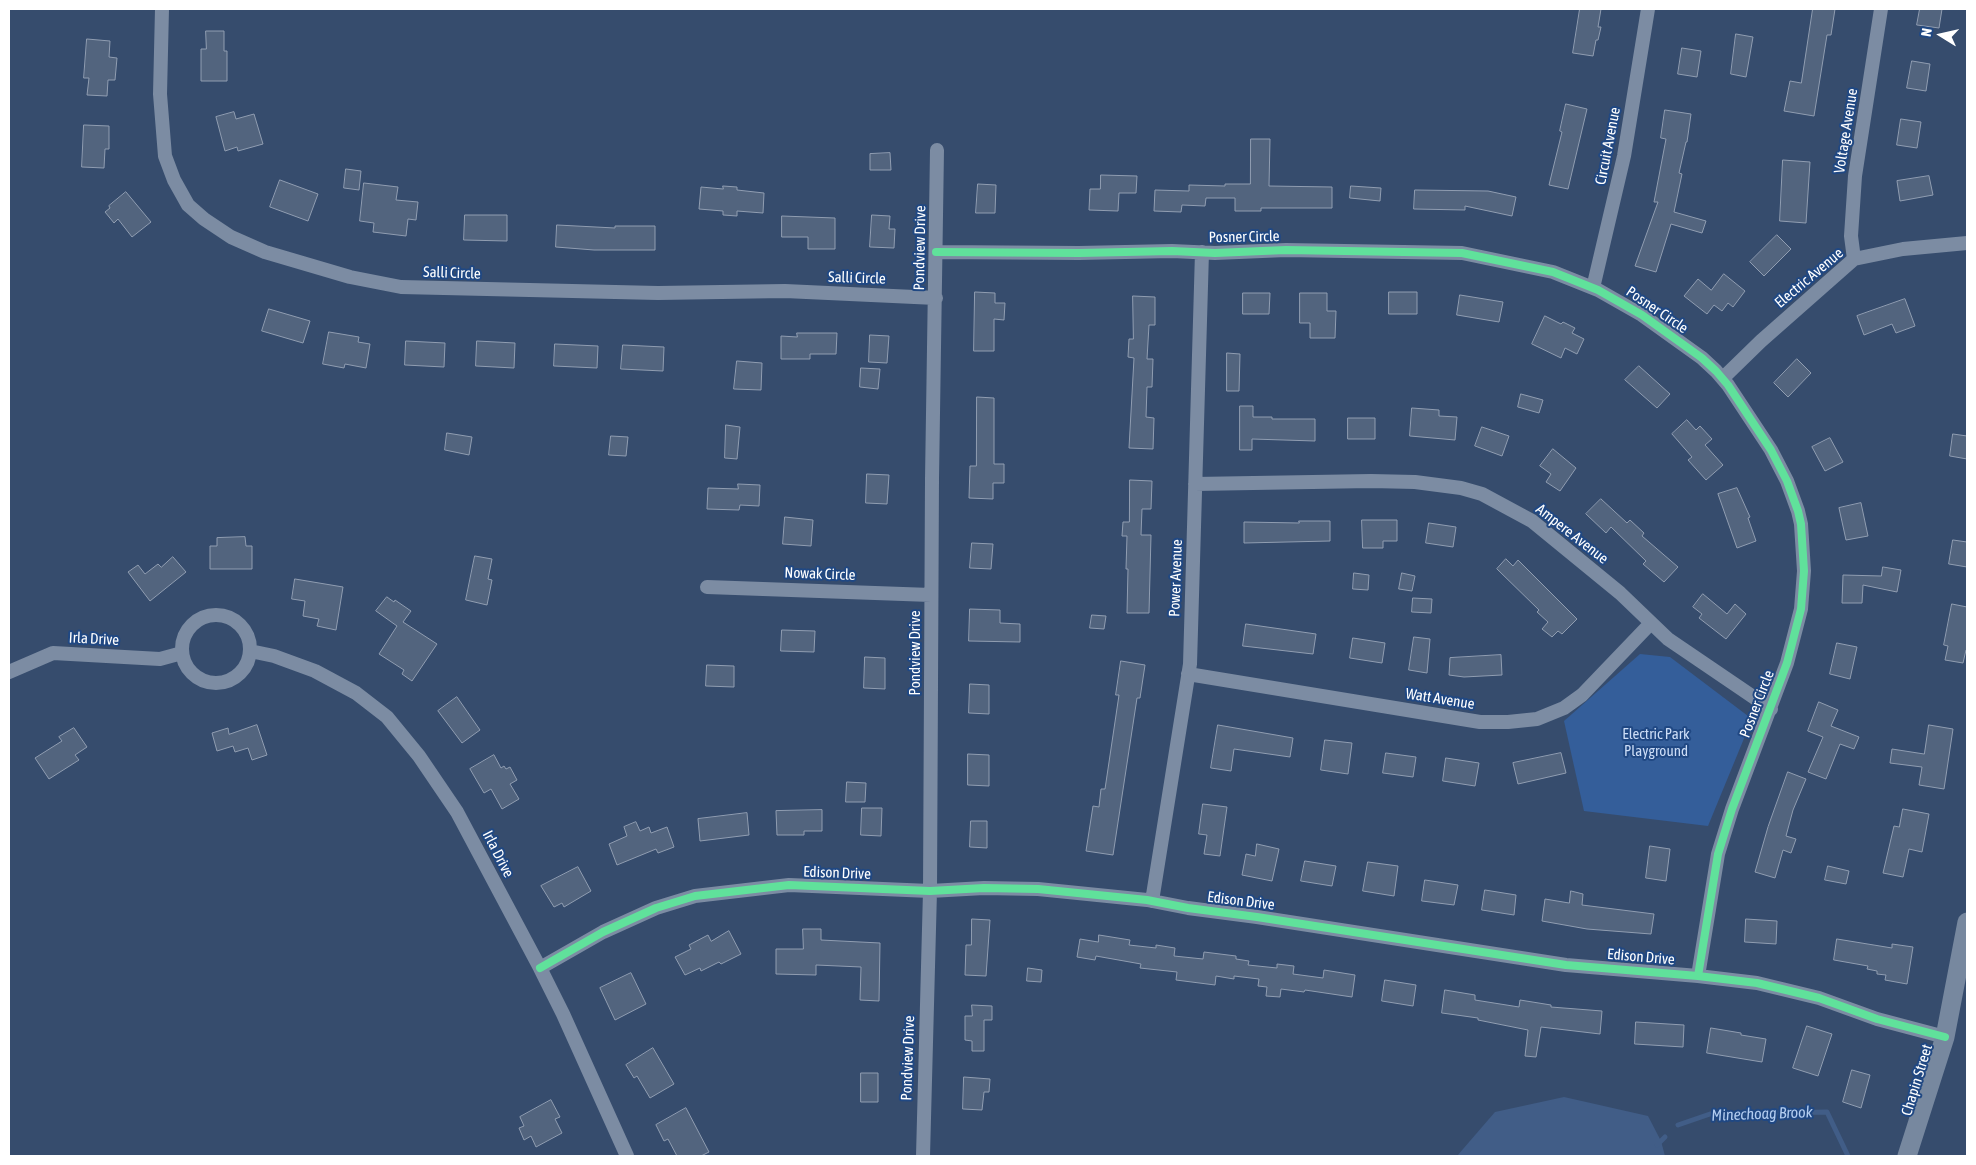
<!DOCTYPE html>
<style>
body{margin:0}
#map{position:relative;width:1976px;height:1165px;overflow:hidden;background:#364c6d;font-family:"Asap Condensed",sans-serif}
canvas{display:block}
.frame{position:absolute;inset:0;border:10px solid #fff;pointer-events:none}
.north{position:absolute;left:1916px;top:10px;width:50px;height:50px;-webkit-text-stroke:4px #204883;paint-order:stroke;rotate:280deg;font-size:14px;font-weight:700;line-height:20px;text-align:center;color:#fff}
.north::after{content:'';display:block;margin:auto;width:18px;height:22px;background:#fff;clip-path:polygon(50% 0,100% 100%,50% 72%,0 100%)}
</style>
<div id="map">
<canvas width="1976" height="1165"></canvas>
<div class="frame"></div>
<div class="north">N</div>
</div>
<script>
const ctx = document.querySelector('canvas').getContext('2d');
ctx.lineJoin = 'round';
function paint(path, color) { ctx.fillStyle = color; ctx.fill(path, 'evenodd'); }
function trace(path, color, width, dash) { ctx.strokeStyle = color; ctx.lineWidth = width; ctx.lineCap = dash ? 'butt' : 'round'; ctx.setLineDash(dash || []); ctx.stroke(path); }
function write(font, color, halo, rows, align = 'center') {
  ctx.font = font + ' "Asap Condensed",sans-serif'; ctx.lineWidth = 4; ctx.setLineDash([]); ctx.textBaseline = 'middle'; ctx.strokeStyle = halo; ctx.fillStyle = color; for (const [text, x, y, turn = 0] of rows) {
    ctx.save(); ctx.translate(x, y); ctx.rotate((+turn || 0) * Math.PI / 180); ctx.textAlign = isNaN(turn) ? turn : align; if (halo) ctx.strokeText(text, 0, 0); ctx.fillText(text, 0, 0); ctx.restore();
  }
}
paint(new Path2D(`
 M1640,654L1670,657L1752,719L1708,826L1584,811L1564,721Z`), '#345e9a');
paint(new Path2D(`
 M1564,1097L1648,1116L1661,1141L1665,1156H1457L1495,1112Z`), '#415d87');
trace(new Path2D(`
 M1678,1125L1710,1114L1827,1112L1848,1156
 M1657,1145L1665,1137`), '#415d87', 5);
const building = new Path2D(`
 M1580,9H1601L1598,27H1601L1598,40H1596L1593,56L1573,53Z
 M1813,9H1835L1831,35H1827L1814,116L1784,111L1790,81L1801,83Z
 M1920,9H1942L1939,28L1917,25Z
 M206,31H224V51H227V81H201V49H206Z
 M1736,34L1753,37L1746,77L1731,74Z
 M87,39L110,41L109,57L117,58L115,80H108L107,96L87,95L89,78H84Z
 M1682,48L1701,51L1697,77L1678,74Z
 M1912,61L1930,64L1926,91L1907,88Z
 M1566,104L1587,109L1568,189L1549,185L1562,132L1560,131Z
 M1665,110L1691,114L1687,142H1686L1679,173L1682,174L1674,212L1706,221L1702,233L1671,224L1656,272L1635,266L1658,202H1654L1666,139L1661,138Z
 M234,112L236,119L254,114L263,144L238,151L237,147L225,151L216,117Z
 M1901,119L1921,122L1917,148L1897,145Z
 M84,125L109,126V149H105L104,168L82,167Z
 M1251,139H1270L1269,186L1332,187V208H1261V211H1235V198H1206L1205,206L1182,205L1181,212L1154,211L1155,190L1189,191V185L1225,186V184H1250Z
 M890,153L891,170H870V154Z
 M1783,160L1810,162L1806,223L1780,221Z
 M346,169L361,171L359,190L344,188Z
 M1101,175L1137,176L1136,193H1119L1118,211L1089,210L1090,189H1100Z
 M1929,176L1933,195L1900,201L1897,181Z
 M280,180L318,194L308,221L270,207Z
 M364,183L398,187L396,200L418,202L416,220L408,219L406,236L373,232L374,223L360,221Z
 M978,184L996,185L995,213H976Z
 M723,186L737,187V190L764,193L763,213L737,211V216L723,215V211L699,209L701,187L723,189Z
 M1351,186L1381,188L1380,201L1350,198Z
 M1415,190L1488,191L1516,197L1512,216L1465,206V210L1414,209Z
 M126,192L151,222L132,237L118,219L114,223L105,212L110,208L109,206Z
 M465,215H507V241L464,240Z
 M872,215L890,216L889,229H895L894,248L870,247Z
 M782,216L835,218V249H808V237H782Z
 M557,225L615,228V226H655V250H594L556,247Z
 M1777,235L1791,249L1764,276L1750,262Z
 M1724,274L1745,291L1733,307L1728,303L1722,311L1714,305L1707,314L1684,296L1698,279L1711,290Z
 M975,292L995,293V303H1005L1004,320L994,319V351H974Z
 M1389,292H1417V314H1389Z
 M1243,293H1270L1269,314H1243Z
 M1300,293H1327V311H1336L1335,338H1310V323H1300Z
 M1460,295L1503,302L1499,322L1457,315Z
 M1133,296L1155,297V325H1149L1147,359H1153L1152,387H1147L1146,417L1154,418L1153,449L1129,448L1134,358L1128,357L1129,339H1133Z
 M1905,299L1915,326L1896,333L1892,324L1864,335L1857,316Z
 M269,309L310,321L303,343L262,331Z
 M1545,316L1561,324L1563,322L1575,328L1572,333L1584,339L1577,354L1565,348L1561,358L1532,344Z
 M329,332L359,337L358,342L370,344L366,368L345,364L344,368L323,364Z
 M797,333H837L836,354H810V359H781V336L797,337Z
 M870,335L889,336L887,363L869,362Z
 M406,341L445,343L444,367L405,365Z
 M477,341L515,343L514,368L476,366Z
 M555,344L598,346L597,368L554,366Z
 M623,345L664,347L663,371L621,369Z
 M1227,353L1240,354L1239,391H1227Z
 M1797,359L1811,373L1788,397L1774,383Z
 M737,361L762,363L761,390L734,389Z
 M1639,366L1670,394L1657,408L1625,380Z
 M861,368L880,369L878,389L860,387Z
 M1521,394L1543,400L1539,413L1518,407Z
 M977,397L994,398V464H1004V483H993V499L969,498L970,466H976Z
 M1240,406H1253V417H1272V419H1315V441L1252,439V450H1240Z
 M1412,408L1439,410V416L1457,417L1455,440L1410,436Z
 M1348,418H1375V439H1348Z
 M1687,420L1696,430L1700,426L1712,439L1705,445L1723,465L1706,480L1688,460L1692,457L1672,434Z
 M726,425L740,427L737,459L725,458Z
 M1482,427L1509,436L1502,456L1475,446Z
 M447,433L472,437L469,455L445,450Z
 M1953,434L1967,436V459L1950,456Z
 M611,436L628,437L626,456L609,455Z
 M1830,438L1843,462L1825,471L1812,447Z
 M1553,449L1576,468L1560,491L1546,482L1551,474L1540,466Z
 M867,474L889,475L887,504L866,503Z
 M1130,480L1152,481L1151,509H1142L1141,535H1151L1149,613H1127L1128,569H1126L1127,536H1122L1123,522H1129Z
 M738,484L760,485L759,506L740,505L739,510L707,509L708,488L738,489Z
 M1737,488L1750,517L1748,518L1756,541L1737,548L1718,494Z
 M1601,499L1627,523L1630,520L1644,533L1642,536L1678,567L1664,582L1643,564L1646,561L1611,527L1606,533L1586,514Z
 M1861,503L1868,536L1846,540L1839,508Z
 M785,517L813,520L811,546L783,544Z
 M1362,520H1397V541H1383V548H1363Z
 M1299,521H1330V541L1244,543V522L1299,523Z
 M1429,523L1456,527L1453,547L1426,543Z
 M245,537L246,546H252V569H210V546H217V538Z
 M1953,540L1967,542V567L1949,564Z
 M972,543L993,544L991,569L970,568Z
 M475,556L492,559L488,579L492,580L487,605L466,600Z
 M173,557L186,572L150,601L128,572L138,565L145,574L158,564L161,567Z
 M1506,559L1513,566L1518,560L1577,619L1562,634L1558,631L1552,637L1542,629L1548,622L1537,612L1539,610L1497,569Z
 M1883,567L1901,570L1897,592L1863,585L1862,603H1842L1843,575L1881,576Z
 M1354,573L1369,575L1368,590L1353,589Z
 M1402,573L1415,576L1412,591L1399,589Z
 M295,579L343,587L336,630L317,626L319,619L303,616L305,601L292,599Z
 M1703,594L1727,614L1735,604L1746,614L1726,639L1699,618L1702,614L1693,607Z
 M387,597L394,602L395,600L411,611L403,622L437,644L412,681L402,674L404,670L379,654L397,626L376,611Z
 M1413,598L1432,599L1431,613L1412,612Z
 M1952,604L1967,607V650H1966L1963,663L1945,660L1948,646L1944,645Z
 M970,609L1000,610V623L1020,624V642L969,641Z
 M1092,615L1106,616L1104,629L1090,628Z
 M1246,624L1316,634L1313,654L1243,646Z
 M782,630L815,631L814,652L781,651Z
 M1414,637L1430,639L1427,673L1409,670Z
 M1353,638L1385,643L1382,663L1350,658Z
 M1837,643L1857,647L1850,679L1830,674Z
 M1501,655L1502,675L1464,677L1449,675L1450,658Z
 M865,657L885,658V689L864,688Z
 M1121,661L1145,665L1140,698H1137L1113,855L1086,851L1093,806L1099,807L1101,789H1105L1119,695H1116Z
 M707,665L734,666V687L706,686Z
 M970,684L989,685V714L969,713Z
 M457,697L480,730L462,743L438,711Z
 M1819,702L1838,710L1831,726L1859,737L1854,749L1840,744L1826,779L1808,772L1823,737L1808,731Z
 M257,725L267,755L252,760L248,748L235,752L233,746L217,751L212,733L228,728L229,734Z
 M1218,725L1293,738L1290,757L1234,749L1231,771L1211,768Z
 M1929,725L1953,729L1944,789L1919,785L1922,767L1890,763L1892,749L1924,754Z
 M74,728L87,747L75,755L79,760L49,779L35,758L62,741L59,737Z
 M1325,740L1352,743L1348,774L1321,770Z
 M1386,753L1416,757L1413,777L1383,773Z
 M1561,753L1566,773L1518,784L1513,763Z
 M968,754L989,755V786L968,785Z
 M494,755L501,768L504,766L506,769L510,767L517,780L510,784L519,799L502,809L491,789L484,793L470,769Z
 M1446,758L1479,763L1475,786L1443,781Z
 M1788,772L1806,779L1793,810L1786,836L1796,839L1791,853L1783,850L1775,878L1755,872L1768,827Z
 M847,782L866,783L865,802H846Z
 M1203,804L1227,807L1220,856L1204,854L1207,835L1199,834Z
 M862,808H882L881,836L861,835Z
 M1903,809L1929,814L1922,852L1909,849L1903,877L1883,873L1894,826L1899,827Z
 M822,810V831H804V835H777L776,811Z
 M747,813L749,835L700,841L698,819Z
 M971,821H987V848L970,847Z
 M636,822L640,831L649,827L651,833L667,827L674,847L658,853L656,849L617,865L609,844L627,836L624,827Z
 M1257,844L1279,849L1272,881L1242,875L1246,854L1255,856Z
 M1650,846L1670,849L1666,881L1646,878Z
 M1305,861L1336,866L1332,886L1301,881Z
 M1368,862L1398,866L1394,896L1363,891Z
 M1828,866L1849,871L1846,884L1825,880Z
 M578,867L591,891L564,907L562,903L554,907L541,886Z
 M1425,880L1458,885L1454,905L1422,901Z
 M1485,890L1516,895L1514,915L1482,910Z
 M1571,891L1583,894L1582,905L1654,914L1651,934L1587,929L1542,921L1545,899L1569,903Z
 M972,919L990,920L986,976L965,975L966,945H971Z
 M1746,919L1777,921L1776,944L1745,942Z
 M803,929H821V940L880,943L879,1001L860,1000L861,967L816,965V975L776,974V949H803Z
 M729,931L741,954L721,964L719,962L701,971L700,968L685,975L675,957L691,949L689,945L708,935L711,941Z
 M1099,935L1130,940L1129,945L1156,948V945L1175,948L1174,956L1203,959L1204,952L1236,956V959L1249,961L1248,965L1277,968V964L1294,966L1293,974L1323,978L1324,970L1355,975L1352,997L1305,990L1304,992L1281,989L1280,997L1266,996L1267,987L1258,986L1259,979L1234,976V979L1216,976L1215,985L1176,980L1177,972L1140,968L1141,964L1096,956L1095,960L1077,957L1080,939L1098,942Z
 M1837,939L1892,948V944L1913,947L1907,984L1885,980L1886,975L1877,974V971L1867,969L1868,966L1834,960Z
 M1028,968L1042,970L1041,982L1027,981Z
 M631,973L646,1004L615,1020L600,988Z
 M1385,980L1416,985L1413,1006L1382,1001Z
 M1445,990L1475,995V1000L1519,1007L1520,1000L1551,1005V1007L1602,1011L1600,1034L1541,1027L1536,1057L1525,1056L1528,1030L1478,1020V1018L1442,1013Z
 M972,1005L992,1006V1020H984V1051H972V1041L965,1040V1016H972Z
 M1636,1022L1684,1025L1683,1047L1635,1044Z
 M1807,1026L1832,1034L1818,1076L1793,1068Z
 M1711,1028L1741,1033V1035L1766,1039L1762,1062L1707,1053Z
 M653,1048L674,1084L650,1098L637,1076L634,1078L626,1065Z
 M1852,1070L1870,1075L1861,1108L1843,1102Z
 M861,1073H878V1102H861Z
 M964,1077L990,1079L989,1092H984L982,1110L963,1109Z
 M551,1100L560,1117L555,1119L562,1133L536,1147L531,1136L524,1140L519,1128L524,1126L520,1117Z
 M686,1108L709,1152L701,1156H677L668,1139L664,1141L656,1125Z`);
paint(building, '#52647e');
trace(building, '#909db1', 1);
trace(new Path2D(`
 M162,9L160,94L165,156L174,180L188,205L204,219L231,237L265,252L350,277L401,287L658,293L785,291L936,298
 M936,252L1079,253L1172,251L1215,253L1286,250L1462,253L1553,272L1598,290L1642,315L1702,358L1716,371L1728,385L1771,450L1787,481L1798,511L1801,524L1804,571L1801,609L1787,663L1732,809L1718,854L1698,976
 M1854,259L1851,236L1855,176L1881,9
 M1593,288L1624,156L1648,9
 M1723,378L1761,341L1854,259L1903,249L1967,243
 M1195,484L1371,481L1415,482L1461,488L1482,494L1532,521L1620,593L1668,639L1771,709
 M707,587L931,595
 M182 649a34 34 0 1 1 68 0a34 34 0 1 1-68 0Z
 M250,651L274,656L315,671L356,693L387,717L419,756L457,812L540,968L563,1014L627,1156
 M9,672L53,653L160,659L182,653
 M1188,674L1480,722H1508L1537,719L1564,708L1582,695L1651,623
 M1152,901L1190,664L1202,252
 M540,968L603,932L656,908L695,896L789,885L930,891L984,888L1038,889L1147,900L1188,908L1257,917L1566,965L1698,976L1757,983L1819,998L1877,1019L1945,1037
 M923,1156L930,891L932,479L937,150`), '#7c8ca3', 14);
trace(new Path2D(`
 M1907,1156L1945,1037L1967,922`), '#77889f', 19);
trace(new Path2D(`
 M936,252L1079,253L1172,251L1215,253L1286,250L1462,253L1553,272L1598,290L1642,315L1702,358L1716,371L1728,385L1771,450L1787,481L1798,511L1801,524L1804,571L1801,609L1787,663L1732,809L1718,854L1698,976
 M540,968L603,932L656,908L695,896L789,885L930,891L984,888L1038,889L1147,900L1188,908L1257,917L1566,965L1698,976L1757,983L1819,998L1877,1019L1945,1037`), '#60e19b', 8);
write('15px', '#fff', '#204883', [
 ["Voltage Avenue",1846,131,-81],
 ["Circuit Avenue",1608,146,-79],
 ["Posner Circle",1244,237,-1],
 ["Pondview Drive",920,248,-89],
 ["Salli Circle",452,273,2],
 ["Salli Circle",857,278,2],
 ["Electric Avenue",1809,278,-40],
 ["Posner Circle",1657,310,34],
 ["Ampere Avenue",1572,534,38],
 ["Nowak Circle",820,574,2],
 ["Power Avenue",1176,578,-88],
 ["Irla Drive",94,639,3],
 ["Pondview Drive",915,653,-90],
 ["Watt Avenue",1440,699,9],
 ["Posner Circle",1757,704,-69],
 ["Irla Drive",498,854,63],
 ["Edison Drive",837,873,2],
 ["Edison Drive",1241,901,7],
 ["Edison Drive",1641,957,5],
 ["Pondview Drive",908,1058,-88],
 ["Chapin Street",1917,1080,-73]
]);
write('15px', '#ccddf7', '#204883', [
 ["Electric Park",1656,734],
 ["Playground",1656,751]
]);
write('italic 16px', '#b3cdf0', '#204883', [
 ["Minechoag Brook",1762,1114,-2]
]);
</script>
